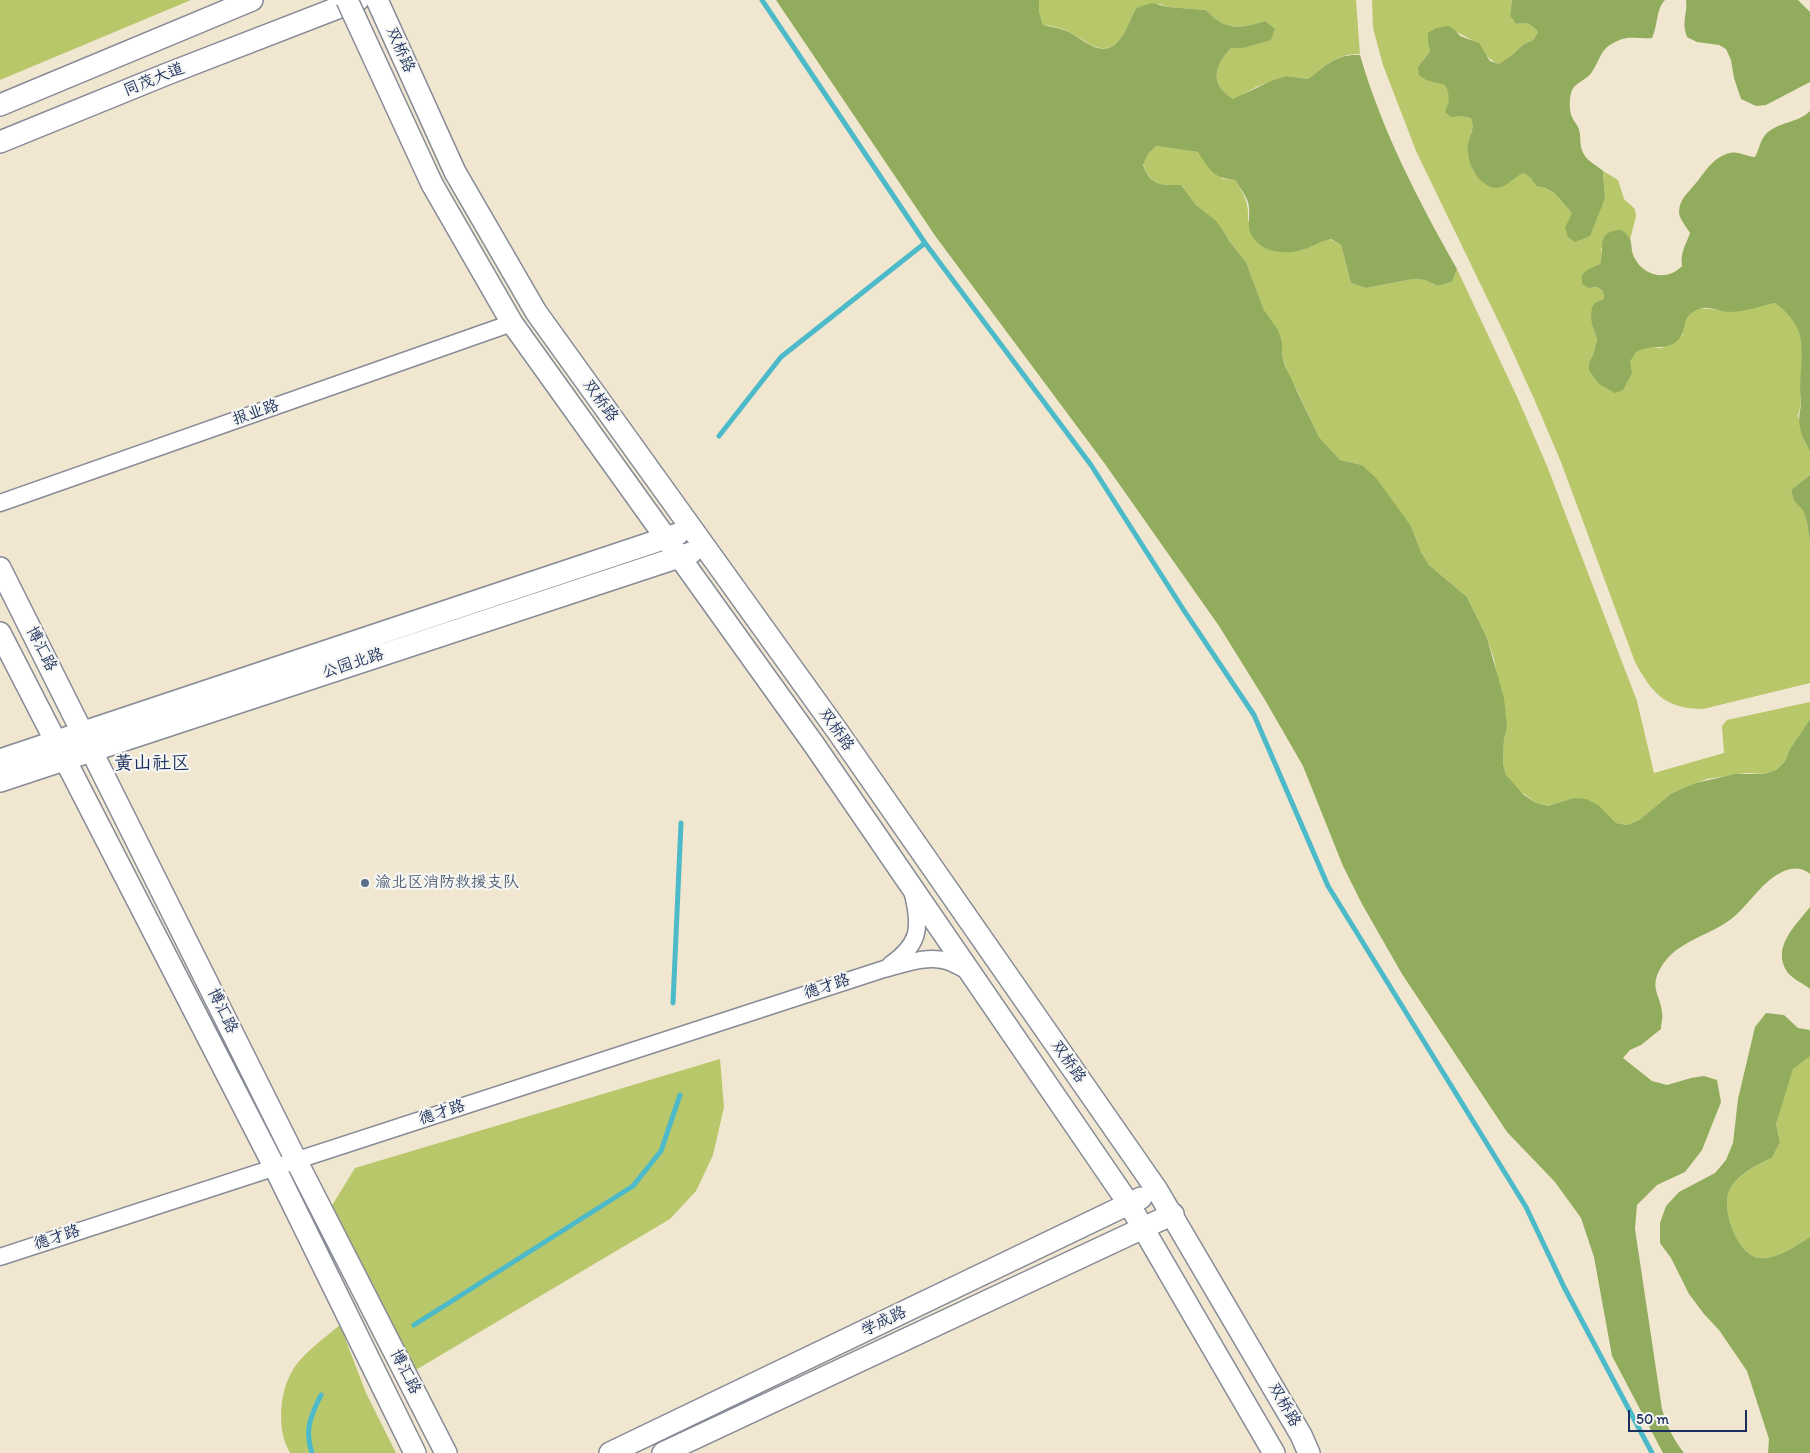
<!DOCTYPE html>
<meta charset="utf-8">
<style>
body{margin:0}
#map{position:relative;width:1810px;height:1453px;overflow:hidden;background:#f1e7d0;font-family:Itim,sans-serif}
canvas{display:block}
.scale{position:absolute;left:1628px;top:1410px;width:119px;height:22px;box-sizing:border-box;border:2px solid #1b2f5e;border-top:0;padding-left:6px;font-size:15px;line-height:18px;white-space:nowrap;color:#1b2f5e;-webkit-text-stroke:4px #f6f6f2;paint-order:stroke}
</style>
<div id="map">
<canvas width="1810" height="1453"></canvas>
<div class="scale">50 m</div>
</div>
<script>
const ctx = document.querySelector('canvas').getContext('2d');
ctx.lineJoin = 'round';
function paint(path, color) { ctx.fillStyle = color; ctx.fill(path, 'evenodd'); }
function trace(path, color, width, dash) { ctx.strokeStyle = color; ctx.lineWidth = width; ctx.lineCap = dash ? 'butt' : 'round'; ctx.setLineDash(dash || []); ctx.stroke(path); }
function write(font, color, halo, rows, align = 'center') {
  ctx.font = font + ' Itim,"LXGW WenKai TC",sans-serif'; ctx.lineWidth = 4.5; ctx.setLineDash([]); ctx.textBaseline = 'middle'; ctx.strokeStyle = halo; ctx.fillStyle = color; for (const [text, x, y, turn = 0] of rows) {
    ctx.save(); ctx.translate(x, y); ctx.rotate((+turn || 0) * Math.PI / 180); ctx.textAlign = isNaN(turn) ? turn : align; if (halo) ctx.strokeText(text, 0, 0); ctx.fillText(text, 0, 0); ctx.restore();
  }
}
paint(new Path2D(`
 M0,0H191L0,80Z
 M1039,0H1356L1360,54C1335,54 1327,65 1308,79L1286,76L1256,87L1233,100C1210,83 1213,68 1231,48H1243L1265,21C1239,29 1226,31 1206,10L1168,7L1160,4L1136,8C1131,18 1127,30 1120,39C1104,59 1088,42 1073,34C1063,28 1054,26 1043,25L1039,11Z
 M1372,0H1512L1510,16L1516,24C1526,22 1531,23 1538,32L1533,40L1524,44L1512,55L1499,64C1485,59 1481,44 1468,38C1462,34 1461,36 1455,30L1428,44L1430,51L1423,60L1436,82L1445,85L1450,95L1448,105L1461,116L1471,118C1475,131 1469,133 1468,146C1467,156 1471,165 1475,174L1510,182L1516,176L1524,172L1531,178L1536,186C1555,189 1560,199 1572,213L1601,206L1605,198L1603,171L1618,180L1624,199L1635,209L1636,216L1630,240L1622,230L1601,249L1603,256L1589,288L1597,287L1603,291L1604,299L1596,302L1592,325L1597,339L1593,355L1589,362V371L1599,384L1630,362L1636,351L1648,347L1661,348L1683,335C1684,293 1712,314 1736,311C1749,310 1762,305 1775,303L1789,313L1796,322L1803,347L1800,389L1801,403L1798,416L1804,440L1810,452V475L1791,490L1794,501L1803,509L1807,523L1810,542V683L1703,709C1665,709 1652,693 1635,662L1561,462L1535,401L1506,337L1416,151L1383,65L1373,28Z
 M1156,146L1198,152L1223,179L1235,180C1245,195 1249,203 1248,221L1303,250L1318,242L1330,239L1341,245L1351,283L1366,288L1413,279L1425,280L1438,286L1452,282L1457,269L1519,401L1547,466L1637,701L1654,773L1724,753L1722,726L1727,720L1810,702V719L1790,749L1785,761L1776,770L1764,774L1746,773L1707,779L1672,793L1639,820L1627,825L1616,823L1607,815L1573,798L1548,806L1536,803L1515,787L1506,775L1503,764L1504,739L1507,728L1494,659L1487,638L1467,597L1429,565L1421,552L1411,526L1362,465L1340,460L1319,437L1297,390L1289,377L1282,355V342L1264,310L1246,262L1230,242L1223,230L1196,205L1181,185C1160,185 1151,186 1143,164L1148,154Z
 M1808,1055L1810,1056V1237C1797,1245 1776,1260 1760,1258C1738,1256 1723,1214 1728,1194C1733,1177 1757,1165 1772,1158L1780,1142L1776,1124L1781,1103L1793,1069Z
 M720,1059L724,1107L713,1155L696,1191L670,1219L414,1371L331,1207L355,1168Z
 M340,1325L366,1393L396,1453H290C287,1447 284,1441 283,1435C278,1409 283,1377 302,1358C313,1346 328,1335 340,1325Z`), '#b8c76a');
paint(new Path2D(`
 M776,0H1039V11L1043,25C1052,27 1060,28 1069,32C1085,40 1103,61 1120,39C1127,30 1131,18 1136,8L1152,3L1168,7L1206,10C1226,31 1239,29 1265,21L1275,29L1271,40L1243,48H1231C1213,68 1210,84 1233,99L1271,81L1286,76L1308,79C1327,65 1335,54 1360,55C1382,131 1418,200 1457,269L1452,282L1438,286L1425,280L1413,279L1366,288L1351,283L1341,245L1331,239C1320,241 1312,247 1302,250C1283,255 1261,253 1251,234C1247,226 1250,216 1249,207C1248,197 1240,188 1235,180C1211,177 1211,171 1198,152L1156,146L1148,154L1143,165C1151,186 1160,185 1181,185L1196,205L1215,220L1223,230L1230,242L1246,262L1264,310L1278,330L1282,342V355L1285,366L1319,437L1340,460L1362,465L1376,478L1411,526L1421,552L1429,565L1467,597L1487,638L1504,698L1507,728L1504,739L1503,764L1506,775L1524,795L1536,803L1548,806L1573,798L1586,799L1598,805L1616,823L1627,825L1639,820L1672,793L1696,783L1735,774H1764L1776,770L1785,761L1790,749L1810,719V874C1802,867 1791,867 1782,872C1763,881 1752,900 1737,914C1714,936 1676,939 1660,969C1649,989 1661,995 1662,1013C1663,1018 1661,1024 1661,1029L1641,1045L1630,1050L1623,1058L1652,1081L1667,1085L1691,1078L1704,1076L1717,1080L1721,1102L1702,1150L1685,1172L1657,1185L1637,1205L1635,1229L1662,1409C1666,1425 1674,1440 1684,1453H1663L1612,1356L1594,1257L1581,1218L1555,1182L1507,1132L1402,974L1362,904L1343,866L1303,766L1265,700L1219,626L1105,464L936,237Z
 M1512,0H1665C1656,9 1658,26 1652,38C1642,39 1632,36 1622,39C1599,48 1603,55 1592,72C1587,80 1576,82 1572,90C1569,97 1569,111 1572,117C1574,122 1578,125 1579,130C1582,140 1578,145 1585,156C1589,162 1598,166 1603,171L1605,198L1590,236L1575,242L1568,237L1565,228L1572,213C1559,199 1556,189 1536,186L1531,178L1524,173C1515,176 1510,184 1501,187C1496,189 1491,188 1487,185C1474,178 1466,159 1468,144C1470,132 1475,131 1471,118L1461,116L1451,117L1445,112C1450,101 1450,95 1445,85L1426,80L1419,75L1418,67L1430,51L1428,44V33L1436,28L1448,26L1455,30L1460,36L1479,43L1490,61L1499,64L1512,55L1524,44L1533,40L1538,32C1531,23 1526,22 1516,24L1510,16Z
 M1686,0H1798L1810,12V82L1766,105L1756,106L1741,99L1734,78L1731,60L1726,49L1719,45L1697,42L1687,37C1681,20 1688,14 1686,0Z
 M1810,111V452C1806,443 1801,436 1800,427C1798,419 1800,412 1801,404C1801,399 1800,394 1800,389C1801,350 1810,329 1775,303C1760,306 1744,312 1729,312C1720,312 1708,305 1699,309C1677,318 1690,330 1677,341C1668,349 1657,346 1647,348C1643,349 1639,350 1636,352L1630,362L1632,373L1623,390L1615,393L1599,384L1589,371V362L1593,355L1597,339L1592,325L1591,316L1592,307L1596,302L1604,299L1603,291L1597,287L1589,288L1582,284V275L1587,270L1600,264C1606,247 1594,231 1622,230C1624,232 1628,235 1630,239C1632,244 1631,251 1634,257C1643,276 1667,282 1682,266C1680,252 1686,245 1690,233C1686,226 1680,220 1679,213C1679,199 1688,193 1696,183C1706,171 1713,157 1730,153C1740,151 1746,157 1755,157C1759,150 1760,141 1765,135C1778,121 1797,124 1810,111Z
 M1810,475V542L1807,523L1803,510L1794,501L1791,490Z
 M1810,907V989C1804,984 1793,979 1788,973C1770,948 1796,925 1810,907Z
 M1766,1013L1784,1015L1798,1028L1810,1030V1056L1793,1069L1776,1124L1780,1142L1772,1158C1756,1165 1733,1177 1728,1194C1723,1214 1738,1256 1760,1258C1776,1260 1797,1245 1810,1237V1453H1768L1769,1439L1747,1371L1719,1330L1704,1314L1689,1294L1671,1258L1660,1243V1223L1666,1206L1679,1192L1715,1173L1726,1160L1733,1143L1738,1099L1755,1027Z`), '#92ac5e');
trace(new Path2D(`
 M762,0L925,243L1091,465L1183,609L1254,715L1328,886L1526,1207L1564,1287L1652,1453
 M719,436L781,357L925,243
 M673,1003L681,823
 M414,1325L633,1186L661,1151L680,1095
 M312,1453C304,1430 311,1415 321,1395`), '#4dbac9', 5);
const minor = new Path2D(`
 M0,503L512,323
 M890,965C920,944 921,928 913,894
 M0,1257L884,969C904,964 926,955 947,961C954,963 961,968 968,971`);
const major = new Path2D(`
 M377,0L455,172L536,312L838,732L1157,1190L1301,1435L1309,1453
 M0,105L252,0
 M0,142L167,74L358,0
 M432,184L512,323L815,746L1129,1204L1274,1453
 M0,568L296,1160L446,1453
 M0,633L275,1168L415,1453
 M0,760L678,534
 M0,781L691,553
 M610,1453L1141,1198
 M663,1453L1173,1214`);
trace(minor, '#868b97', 19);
trace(major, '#868b97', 24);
trace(minor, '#fff', 16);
trace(major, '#fff', 21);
const majorBridge = new Path2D(`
 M347,0L432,184`);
trace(majorBridge, '#868b97', 24, []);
trace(majorBridge, '#fff', 21);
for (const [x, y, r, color] of [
 [365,883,5,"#5c6f8a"]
]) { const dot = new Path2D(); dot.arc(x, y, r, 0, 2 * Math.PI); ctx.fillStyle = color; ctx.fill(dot); trace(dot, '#f6f6f2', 2); }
write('16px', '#1b2f5e', '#f6f6f2', [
 ["双桥路",400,50,66],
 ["同茂大道",154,80,-22],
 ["双桥路",600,401,54],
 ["报业路",256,413,-19],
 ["博汇路",41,649,63],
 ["公园北路",353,664,-18],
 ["双桥路",836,730,55],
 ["德才路",827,987,-18],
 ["博汇路",222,1011,64],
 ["双桥路",1068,1062,55],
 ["德才路",442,1113,-18],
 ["德才路",57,1238,-18],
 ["学成路",884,1322,-26],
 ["博汇路",405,1372,63],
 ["双桥路",1284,1405,60]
]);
write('16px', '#4e5e75', '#f6f6f2', [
 ["渝北区消防救援支队",375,883]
], 'left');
write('19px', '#1b2f5e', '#f6f6f2', [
 ["黄山社区",152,764]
]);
</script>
